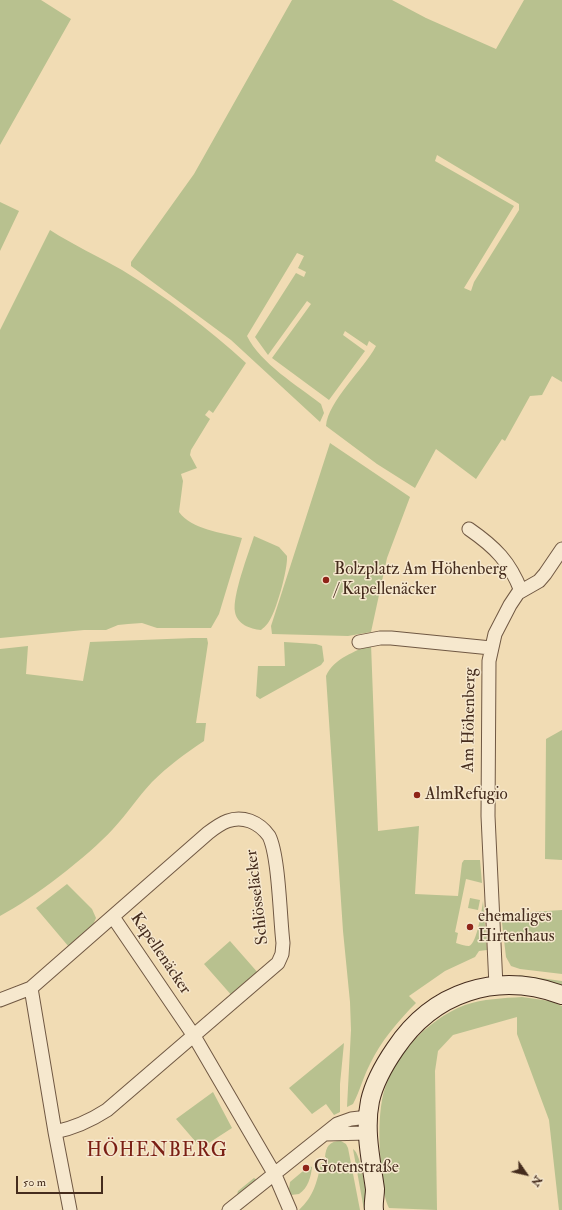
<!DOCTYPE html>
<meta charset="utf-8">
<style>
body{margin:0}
#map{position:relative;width:562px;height:1210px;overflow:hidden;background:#f1dcb4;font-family:"IM FELL Double Pica",serif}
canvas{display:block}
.north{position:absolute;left:506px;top:1154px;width:40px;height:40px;-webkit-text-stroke:3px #f6e8ce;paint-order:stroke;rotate:124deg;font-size:11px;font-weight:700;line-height:16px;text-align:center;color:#452c1d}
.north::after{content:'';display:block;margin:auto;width:14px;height:18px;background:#452c1d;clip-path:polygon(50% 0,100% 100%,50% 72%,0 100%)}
.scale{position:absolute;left:16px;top:1176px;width:87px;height:18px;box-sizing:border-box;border:2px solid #452c1d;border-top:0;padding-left:5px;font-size:12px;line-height:14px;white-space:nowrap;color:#452c1d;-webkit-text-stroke:3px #f6e8ce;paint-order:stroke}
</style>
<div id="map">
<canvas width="562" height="1210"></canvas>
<div class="north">N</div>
<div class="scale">50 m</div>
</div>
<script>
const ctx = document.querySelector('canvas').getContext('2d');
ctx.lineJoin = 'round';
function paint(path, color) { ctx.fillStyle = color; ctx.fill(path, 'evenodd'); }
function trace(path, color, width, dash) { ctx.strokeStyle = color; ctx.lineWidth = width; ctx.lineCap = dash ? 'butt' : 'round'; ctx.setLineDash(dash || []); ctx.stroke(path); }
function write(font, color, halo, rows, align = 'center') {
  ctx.font = font + ' "IM FELL Double Pica",serif'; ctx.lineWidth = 3; ctx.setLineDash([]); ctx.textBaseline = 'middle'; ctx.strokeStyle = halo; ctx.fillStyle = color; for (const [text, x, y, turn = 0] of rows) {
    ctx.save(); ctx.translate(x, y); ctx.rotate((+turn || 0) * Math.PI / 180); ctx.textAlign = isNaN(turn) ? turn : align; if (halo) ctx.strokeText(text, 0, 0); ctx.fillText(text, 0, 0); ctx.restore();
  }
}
paint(new Path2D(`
 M0,0H41L71,19L0,145Z
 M292,0H392L426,18L496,49L524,0H562V382L552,376L542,395L530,396L505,441L502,439L476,479L436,449L415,488L377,464L326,426C328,401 364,369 376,346L369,341L367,346L345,331L343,335L365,351L329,400L272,358L311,304L307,301L268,355L255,337L296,273L304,277L306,272L298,268L304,256L297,253L247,336C260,363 298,386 321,404L324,413L320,422L231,340L131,266V262L194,174ZM437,155L519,204V210L474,282L471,291L464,288L514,206L435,161Z
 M0,202L19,211L0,251Z
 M50,230C73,245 98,256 122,270C166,297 208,328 246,363L213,413L209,410L205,415L210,419L191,450L190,455L197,468L181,474L183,481L179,512C192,530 221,532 242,538L219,614L211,628H157L142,623L128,624L118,625L106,630H84L0,638V330Z
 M330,443L410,497L387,558L371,632L348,636L272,634L271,626Z
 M254,536L279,547L287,556C288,569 276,613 268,623C266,626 263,628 261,630C250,629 237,624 235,612C232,596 249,552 254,536Z
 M193,638H207L208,643L196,723H206L204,741C186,753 168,766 152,782C138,797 127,814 113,829C87,857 34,898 0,916V649L28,646L26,674L83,681L90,642Z
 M284,642L316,644L322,646L324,661L321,665L260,699L256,696L258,666H285Z
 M371,644L378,831L419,826L415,894L458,896L462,863L464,860H480L482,883L466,879L455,932L458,933L456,943C460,944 465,946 469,946C477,944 482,909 483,901L487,950L479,951L475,957L445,971L409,996L416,1003C398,1021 381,1041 370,1064C363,1077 360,1091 353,1104L347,1107L351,1030L350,1002L343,931L326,676C334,658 355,652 371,644Z
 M562,730V860L545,859L546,739Z
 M67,884L92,909L96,918L93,925L69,947L36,908Z
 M470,898L480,900L478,910L468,908Z
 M562,910V974L520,969L511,966L506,957L501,914Z
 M230,941L259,974L233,997L204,964Z
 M518,975L562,981V988L525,979Z
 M522,997L550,1001L562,1006V1210H559L549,1120L517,1034V1017L453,1035L438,1051L435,1071L437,1210L389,1208C382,1194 381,1168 380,1152C379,1135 379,1117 382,1100C390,1059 426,1020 465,1005C483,999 503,998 522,997Z
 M344,1043L340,1084V1112L334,1115L326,1104L312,1114L289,1088Z
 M213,1092L232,1128L201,1148L176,1119Z
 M341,1141L346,1144L348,1148L360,1210H299C314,1196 317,1182 321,1163H326V1157H325C326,1147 329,1141 341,1141Z
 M353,1149C362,1154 366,1198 369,1210H364Z
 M309,1166L312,1167C311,1177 308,1188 299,1194L291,1195L289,1189L290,1182Z
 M254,1178L257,1180L237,1195L238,1191Z`), '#b8c18f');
const street = new Path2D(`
 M469,529C495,547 510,562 521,591
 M359,642L380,638H391L491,648
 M113,917L194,1036L275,1175L290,1210
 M496,986L488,816L489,661L495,634L510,605L518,593L539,581L545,574L562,549
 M31,988L55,1132L70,1210
 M0,1000L31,988L208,833C221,823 233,815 250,821C258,824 264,829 269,836C279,856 280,919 283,943L282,954L278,963L107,1110C90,1121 74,1128 55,1132
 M325,1134L369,1133
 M229,1210L337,1124L351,1119L368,1117`);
const secondary = new Path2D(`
 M374,1210C373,1203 375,1196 375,1189C371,1160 364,1130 370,1101C374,1083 384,1065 395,1049C433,992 496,971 562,995`);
trace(street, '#705843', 15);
trace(secondary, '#452c1d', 20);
trace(street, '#f6e8ce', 13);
trace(secondary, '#f6e8ce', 18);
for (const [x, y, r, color] of [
 [326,580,4,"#8f2418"],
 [417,795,4,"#8f2418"],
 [470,927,4,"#8f2418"],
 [306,1168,4,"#8f2418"]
]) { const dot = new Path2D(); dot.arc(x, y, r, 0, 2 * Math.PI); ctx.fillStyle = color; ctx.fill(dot); trace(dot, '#f6e8ce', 1.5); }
write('17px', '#452c1d', '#f6e8ce', [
 ["Bolzplatz Am Höhenberg",334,570],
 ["/ Kapellenäcker",334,590],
 ["AlmRefugio",425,795],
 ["ehemaliges",478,917],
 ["Hirtenhaus",478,937],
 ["Gotenstraße",314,1168]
], 'left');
write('17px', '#452c1d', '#f6e8ce', [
 ["Am Höhenberg",470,720,-89],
 ["Schlösseläcker",258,897,-97],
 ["Kapellenäcker",160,954,56]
]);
ctx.letterSpacing = '1px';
write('19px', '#7a1f14', '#f6e8ce', [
 ["HÖHENBERG",157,1152]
]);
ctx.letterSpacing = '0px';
</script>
